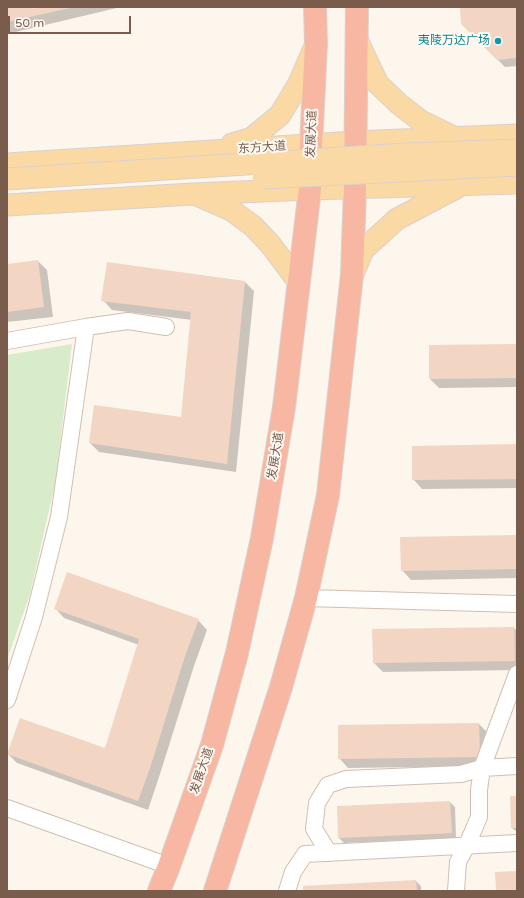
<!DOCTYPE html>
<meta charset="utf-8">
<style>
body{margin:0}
#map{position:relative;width:524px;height:898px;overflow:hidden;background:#fdf6ec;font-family:"Varela Round",sans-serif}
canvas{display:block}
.frame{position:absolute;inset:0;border:8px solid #7a5c4d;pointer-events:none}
.scale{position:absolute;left:8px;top:16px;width:123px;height:18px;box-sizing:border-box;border:2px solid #7a5c4d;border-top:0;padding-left:5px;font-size:12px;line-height:14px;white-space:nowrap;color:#7a5c4d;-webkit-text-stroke:3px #fffaf3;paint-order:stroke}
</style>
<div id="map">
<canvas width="524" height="898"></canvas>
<div class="frame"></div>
<div class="scale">50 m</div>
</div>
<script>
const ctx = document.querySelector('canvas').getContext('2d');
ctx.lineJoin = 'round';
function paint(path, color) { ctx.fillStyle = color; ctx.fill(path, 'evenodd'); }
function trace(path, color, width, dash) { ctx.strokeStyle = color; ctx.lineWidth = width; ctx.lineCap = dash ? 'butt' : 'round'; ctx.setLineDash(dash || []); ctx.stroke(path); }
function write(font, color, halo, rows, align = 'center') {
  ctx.font = font + ' "Varela Round","Noto Sans SC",sans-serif'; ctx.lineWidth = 4; ctx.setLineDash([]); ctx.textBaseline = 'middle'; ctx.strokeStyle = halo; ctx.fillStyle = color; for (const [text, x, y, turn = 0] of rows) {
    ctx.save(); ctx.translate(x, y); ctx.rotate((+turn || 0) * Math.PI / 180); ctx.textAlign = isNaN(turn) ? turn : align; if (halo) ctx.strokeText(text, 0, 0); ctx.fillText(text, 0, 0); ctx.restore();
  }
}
paint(new Path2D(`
 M72,344L55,484L30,594L7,660V355Z`), '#d8ecc9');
paint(new Path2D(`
 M7,7H121L7,34Z
 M461,7H517V66L505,67L462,24Z
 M38,261L47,270L53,317L7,322V265Z
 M108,263L245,282L254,291L236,472L99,452L90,443L182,419L192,320L112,310L103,300Z
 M517,345V387L439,388L430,379Z
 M517,445V488L422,489L413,479Z
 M517,536V578L411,580L402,570Z
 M55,608L198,620L207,630L194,666L160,774L148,810L17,763L8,754L105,749L139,645L64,618Z
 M514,628L517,631V670L383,672L374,663Z
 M479,724L488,733L489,766L348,768L339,758Z
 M517,797V832L512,828Z
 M450,802L455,807L456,838L344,843L339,838Z
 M416,881L421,886V891H304Z`), '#0003');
paint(new Path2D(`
 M7,7H70V8L7,22Z
 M460,7H517V58L497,60L461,24Z
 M38,260L44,307L7,312V264Z
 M107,262L245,281L227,464L89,443L94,405L181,417L191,312L101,301Z
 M517,344V378L429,379V345Z
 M517,444V479L412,480V446Z
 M517,535V569L401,571L400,537Z
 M67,572L199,619L185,656L151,765L138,801L7,754L20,718L105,748L139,639L54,609Z
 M514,627L515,661L373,663L372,629Z
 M479,723L480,757L338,759V725Z
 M510,796H517V828H511Z
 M450,801L452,833L338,838L337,806Z
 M517,871V891H496L495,872Z
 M416,880L417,891H303V886Z`), '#f3d5c3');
const minor = new Path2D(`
 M86,327L128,321L166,327
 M7,341L86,327L59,517L34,617L7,700
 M306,598L517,604
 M7,808L169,866
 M329,853L314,829L317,803L328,785L346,779L461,774L482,768L517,766
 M287,891L293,872L305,854L517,843
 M456,891L458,862L467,845L479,817V790L482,768L517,674`);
const major = new Path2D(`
 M357,40L378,84L399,104L421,121L454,137
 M232,144L252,138L280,115L298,85L315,46
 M7,164L355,142L517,135
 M199,196L231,210L253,226L270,244L298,281
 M7,205L193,194L310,189L517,183
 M353,274L363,250L397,219L458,187`);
const highway = new Path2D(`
 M159,891L169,866L212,745L237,653L262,538L284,407L310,189L311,145L316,44L315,7
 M215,891L281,687L306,598L328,495L352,274L355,188L357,7`);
trace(minor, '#d1beb0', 18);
trace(major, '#dad1cd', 23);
trace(highway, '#dad1cd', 24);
trace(minor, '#fff', 16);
trace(major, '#fbd9a5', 21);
trace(highway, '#f7b7a3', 22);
const majorBridge = new Path2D(`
 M263,178L517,165
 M7,179L406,154L517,150`);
trace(majorBridge, '#dad1cd', 23, []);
trace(majorBridge, '#fbd9a5', 21);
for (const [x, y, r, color] of [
 [498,41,4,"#0f9aa8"]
]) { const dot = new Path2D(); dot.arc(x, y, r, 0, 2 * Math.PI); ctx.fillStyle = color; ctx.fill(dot); trace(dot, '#fffaf3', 1.5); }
write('12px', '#0d838f', '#fffaf3', [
 ["夷陵万达广场",490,41]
], 'right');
write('12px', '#7a5c4d', '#fffaf3', [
 ["发展大道",312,134,-88],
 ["东方大道",262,148,-4],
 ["发展大道",276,456,-81],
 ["发展大道",202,771,-71]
]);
</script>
